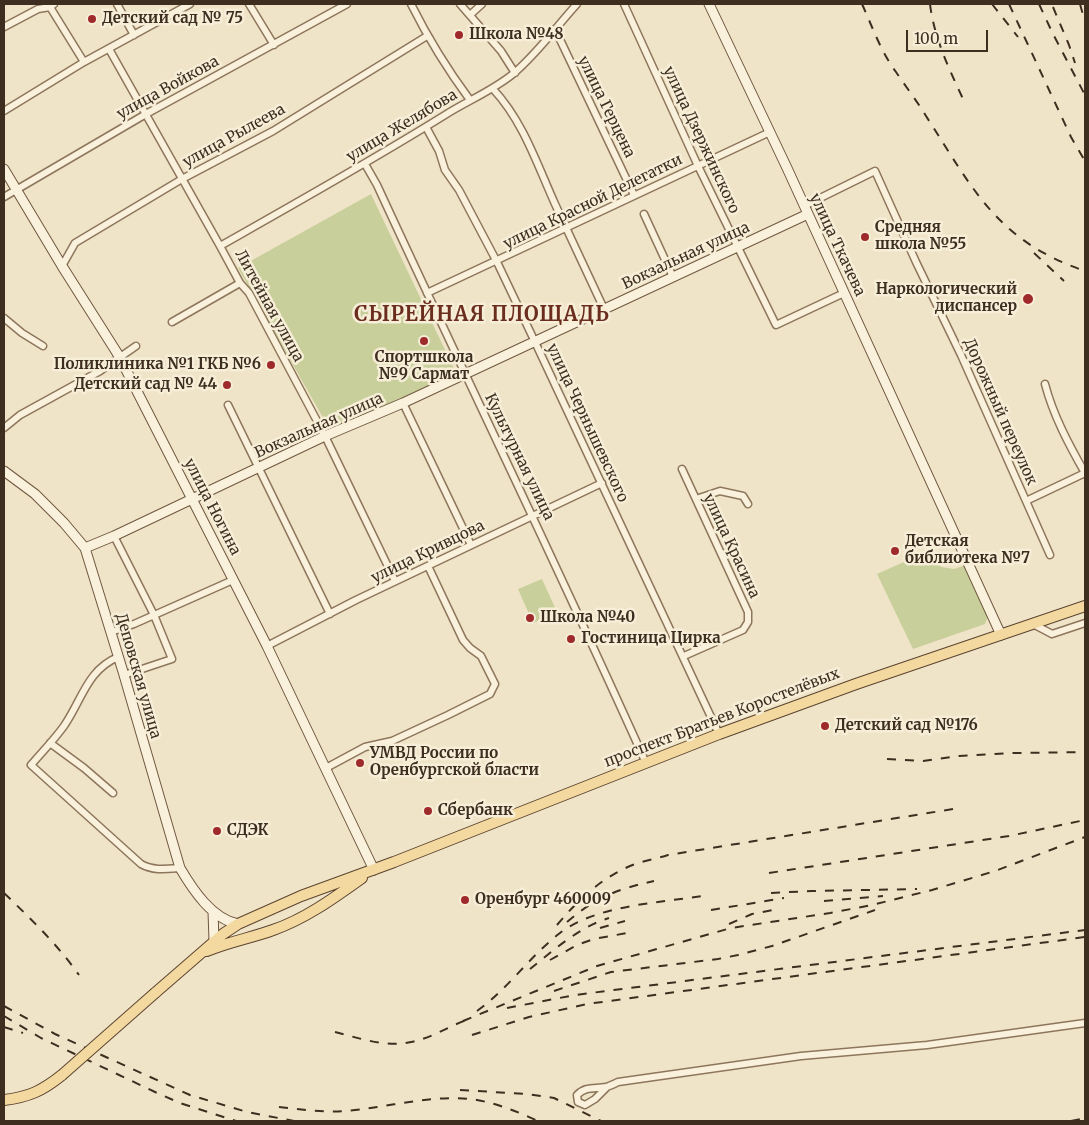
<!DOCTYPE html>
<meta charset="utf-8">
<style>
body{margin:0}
#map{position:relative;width:1089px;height:1125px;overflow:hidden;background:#f0e4c8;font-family:Merriweather,serif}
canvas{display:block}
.frame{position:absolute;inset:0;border:5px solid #3d2e20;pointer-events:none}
.scale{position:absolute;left:906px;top:30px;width:82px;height:22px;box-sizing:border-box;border:2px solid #3d2e20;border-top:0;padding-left:6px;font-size:15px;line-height:18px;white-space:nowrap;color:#3d2e20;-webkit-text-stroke:4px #f7eed8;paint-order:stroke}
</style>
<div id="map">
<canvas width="1089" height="1125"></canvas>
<div class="frame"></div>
<div class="scale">100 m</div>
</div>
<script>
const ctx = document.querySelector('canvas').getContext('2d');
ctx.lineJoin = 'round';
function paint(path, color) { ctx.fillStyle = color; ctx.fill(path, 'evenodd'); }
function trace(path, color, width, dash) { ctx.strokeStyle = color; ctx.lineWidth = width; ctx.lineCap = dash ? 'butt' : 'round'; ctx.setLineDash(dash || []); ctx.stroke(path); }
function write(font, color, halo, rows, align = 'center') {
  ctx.font = font + ' Merriweather,serif'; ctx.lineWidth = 5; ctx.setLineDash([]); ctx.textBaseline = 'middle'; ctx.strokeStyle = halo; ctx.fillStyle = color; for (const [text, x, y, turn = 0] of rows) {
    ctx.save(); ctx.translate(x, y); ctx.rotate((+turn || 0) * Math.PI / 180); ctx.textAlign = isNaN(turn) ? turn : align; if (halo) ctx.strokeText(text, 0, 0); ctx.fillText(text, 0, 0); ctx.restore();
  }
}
paint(new Path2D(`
 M371,194L456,373L330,430L238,268Z
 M935,548V557L941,567L954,569L966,565L989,614L985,624L913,649L877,574Z
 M542,579L557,612L533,623L518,589Z`), '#c9cf9b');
const street = new Path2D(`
 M117,4L134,35
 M249,4L274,45
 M411,4C428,38 447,69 470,100
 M460,4L501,51L515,73
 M624,4L698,166L776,325L844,293
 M50,7L84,62
 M470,15L482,4
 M4,27L38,9L50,7L54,4
 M555,29L634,195
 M109,49L220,246L240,283L249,293L325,436L395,581
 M493,89C523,121 537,164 555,204C571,239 588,274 604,309
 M4,111L84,62L190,4
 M426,127L439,151L445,170L459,190L497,262L535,342L719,734
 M365,164L377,185C466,378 559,569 646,763
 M4,197L146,114L347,4
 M804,206L875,171L916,262L961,355L1026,501L1085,473
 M644,214L673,277
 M220,246C296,203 371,161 445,115C467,101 492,91 513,74C537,54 556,27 577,4
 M62,266L75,243L182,179L273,131L427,36
 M427,293L770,132
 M4,318L22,333L43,346
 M172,322L240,283
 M1045,384C1053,415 1069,445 1085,473
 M403,403L471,545
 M228,405L330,614
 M4,428L20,415L100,371L136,346
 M682,469L748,612V622L743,630L684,656
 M696,499L720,491L743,496L748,504
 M1026,501L1050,555
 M114,536L154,615L172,659L124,675
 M1033,624L1052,634L1085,623
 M111,632L134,624L233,580
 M267,646L356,600L602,483
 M118,657C87,670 82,700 64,726C54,740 42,752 31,765L141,864C153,871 167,869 180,868
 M50,743L84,768L113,793
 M326,768L365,747L392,741L448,715L490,694L495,684L481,656L470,648L463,640L428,566
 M607,1087L595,1099L585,1105L578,1102L577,1095C586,1086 594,1089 606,1087C610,1086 614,1084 618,1082L801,1056L927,1045L1085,1023`);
const secondary = new Path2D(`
 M709,4L787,168L1001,635
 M4,169L62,266L119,356L267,646L374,870
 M4,471L35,494L64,523L85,548L124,675L180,868C193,890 212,919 238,924
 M85,548L114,536L325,436L403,403L808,214
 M213,911L214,941`);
const primary = new Path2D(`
 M207,951C228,942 251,938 273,930C305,919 334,898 362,878
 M155,993L223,934L238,924L301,896L394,862L719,734L856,684L1085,606
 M4,1100C29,1097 42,1091 62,1075`);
trace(street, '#8d765c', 9);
trace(secondary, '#6f573f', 11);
trace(primary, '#5b4430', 12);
trace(street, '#faf1dc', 6);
trace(secondary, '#faf1dc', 9);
trace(primary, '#f3d9a0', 10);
trace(new Path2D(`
 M862,4C872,26 881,52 896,72C906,87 917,101 926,116C973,189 997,241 1085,271
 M930,4C934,38 950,71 964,101
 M992,4L1018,37
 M1009,4L1071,137L1085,161
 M1039,4L1053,34L1085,95
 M1080,4L1085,22
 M1053,7L1069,45L1075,63
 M1034,253L1064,281
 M887,759L923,761L959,756L1013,753L1085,752
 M769,873L1009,836L1085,820
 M4,893C31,919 57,944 79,975
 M771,893L811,891L917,889
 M824,901L883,896
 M711,910L784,898
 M567,922C595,898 617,889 654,881
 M729,924L752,914L778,909
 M557,925C578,900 600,879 630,866C642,861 656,859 668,855L953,809
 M600,928L625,921
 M550,960L577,945L594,939L627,933
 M530,969C554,950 579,927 609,918
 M554,991L611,972L718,959L738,955L772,946L875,910
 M4,1006L55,1034L190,1095L247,1112L294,1121
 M507,1008L575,995L1085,930
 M477,1011C508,989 530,956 560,933C597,905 658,903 702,896
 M4,1016L41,1038L155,1092L180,1103L236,1121
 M463,1021L597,966L731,928L830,913L872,905L932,890L995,871L1085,837
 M4,1027L23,1033
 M335,1032C359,1038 387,1048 411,1042C432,1038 449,1026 469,1019
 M472,1035L529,1017L587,1004L1085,937
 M460,1090L527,1094L554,1098L601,1121
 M279,1107C301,1109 323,1113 344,1111C388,1108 434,1093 477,1100C499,1104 518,1112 538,1121
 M1071,1121L1085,1118`), '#3d2e20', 2, [9, 9]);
const primaryBridge = new Path2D(`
 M62,1075L155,993`);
trace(primaryBridge, '#5b4430', 12, []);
trace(primaryBridge, '#f3d9a0', 10);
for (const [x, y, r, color] of [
 [92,19,5,"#9e2a2b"],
 [459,35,5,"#9e2a2b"],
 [865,237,5,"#9e2a2b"],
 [1028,299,6,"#9e2a2b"],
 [424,341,5,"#9e2a2b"],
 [271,365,5,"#9e2a2b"],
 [227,385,5,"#9e2a2b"],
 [895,551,5,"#9e2a2b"],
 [530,618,5,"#9e2a2b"],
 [571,639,5,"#9e2a2b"],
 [825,726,5,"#9e2a2b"],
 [360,763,5,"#9e2a2b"],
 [428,811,5,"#9e2a2b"],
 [217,831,5,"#9e2a2b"],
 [465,900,5,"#9e2a2b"]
]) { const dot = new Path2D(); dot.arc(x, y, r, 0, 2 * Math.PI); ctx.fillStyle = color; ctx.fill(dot); trace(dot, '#f7eed8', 2); }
write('bold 15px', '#3d2e20', '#f7eed8', [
 ["Детский сад № 75",102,19],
 ["Школа №48",469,35],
 ["Средняя",875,228],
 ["школа №55",875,245],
 ["Наркологический",1017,290,"right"],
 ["диспансер",1017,307,"right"],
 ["Спортшкола",424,358,"center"],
 ["№9 Сармат",424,375,"center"],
 ["Поликлиника №1 ГКБ №6",261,365,"right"],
 ["Детский сад № 44",217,385,"right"],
 ["Детская",905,542],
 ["библиотека №7",905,559],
 ["Школа №40",540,618],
 ["Гостиница Цирка",581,639],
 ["Детский сад №176",835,726],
 ["УМВД России по",370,754],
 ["Оренбургской бласти",370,771],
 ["Сбербанк",438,811],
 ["СДЭК",227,831],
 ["Оренбург 460009",475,900]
], 'left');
write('15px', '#3d2e20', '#f7eed8', [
 ["улица Войкова",168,88,-29],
 ["улица Герцена",606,107,64],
 ["улица Желябова",402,126,-31],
 ["улица Рылеева",234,136,-29],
 ["улица Дзержинского",701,140,65],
 ["улица Красной Делегатки",593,202,-26],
 ["улица Ткачева",837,245,65],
 ["Вокзальная улица",686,256,-25],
 ["Литейная улица",269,306,61],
 ["Дорожный переулок",1000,412,66],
 ["улица Чернышевского",587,423,65],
 ["Вокзальная улица",319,426,-24],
 ["Культурная улица",519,457,64],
 ["улица Ногина",212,507,63],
 ["улица Красина",731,546,65],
 ["улица Кривцова",428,552,-26],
 ["Деповская улица",138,676,74],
 ["проспект Братьев Коростелёвых",722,718,-21]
]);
ctx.letterSpacing = '1px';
write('bold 20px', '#6b2e1e', '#f7eed8', [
 ["СЫРЕЙНАЯ ПЛОЩАДЬ",482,315]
]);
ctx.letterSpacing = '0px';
</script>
